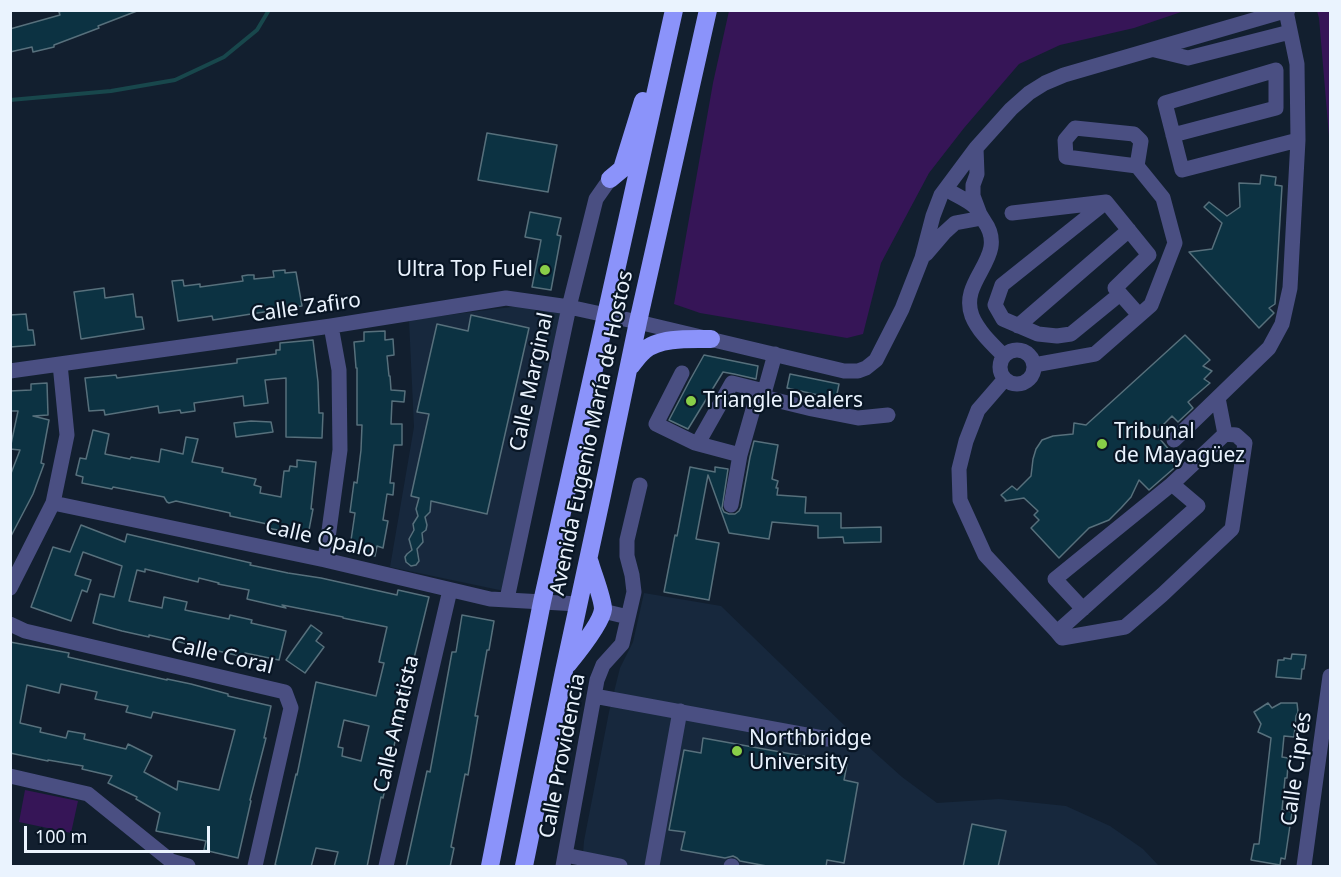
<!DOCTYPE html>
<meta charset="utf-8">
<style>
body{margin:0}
#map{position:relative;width:1341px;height:877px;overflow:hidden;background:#121f2f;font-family:"Noto Sans",sans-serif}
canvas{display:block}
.frame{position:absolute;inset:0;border:12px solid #eaf3fe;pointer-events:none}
.scale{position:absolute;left:24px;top:826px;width:186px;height:27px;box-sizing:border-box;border:3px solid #eaf3fe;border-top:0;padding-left:8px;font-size:18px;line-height:21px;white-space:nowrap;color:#eaf3fe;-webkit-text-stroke:4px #091625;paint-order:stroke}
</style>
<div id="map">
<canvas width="1341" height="877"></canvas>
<div class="frame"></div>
<div class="scale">100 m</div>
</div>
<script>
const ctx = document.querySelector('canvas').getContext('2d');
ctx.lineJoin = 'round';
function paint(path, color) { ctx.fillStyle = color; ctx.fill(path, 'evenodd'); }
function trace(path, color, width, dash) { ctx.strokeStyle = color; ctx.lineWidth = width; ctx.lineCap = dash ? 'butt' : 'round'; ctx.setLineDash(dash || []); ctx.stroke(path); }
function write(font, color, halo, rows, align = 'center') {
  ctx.font = font + ' "Noto Sans",sans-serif'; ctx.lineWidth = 4.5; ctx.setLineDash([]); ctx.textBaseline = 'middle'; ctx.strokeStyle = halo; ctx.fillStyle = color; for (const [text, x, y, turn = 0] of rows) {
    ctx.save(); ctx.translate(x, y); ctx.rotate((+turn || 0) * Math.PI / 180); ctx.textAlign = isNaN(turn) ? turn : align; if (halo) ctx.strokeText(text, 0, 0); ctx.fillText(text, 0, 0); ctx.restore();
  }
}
paint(new Path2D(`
 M527,305L563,312L504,591L390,567L414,427L409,320Z
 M644,593L721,606L844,725L902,777L937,803L999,799L1066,806L1110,826L1143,849L1159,866H582L584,841L609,712L620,668L633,642Z`), '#17283d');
paint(new Path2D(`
 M729,11V10L1184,11L1134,28L1060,45L1019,64L964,128L929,173L881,263L863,334L847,338L700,313L674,304L713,83Z
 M1317,11H1330V148L1319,18Z
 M25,790L78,801L71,833L19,822Z`), '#361557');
trace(new Path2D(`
 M10,100L111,91L175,80L224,57L257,30L269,10`), '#18474c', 4);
const building = new Path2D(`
 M64,10H137V11L98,26L99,28L54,45V47L33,52L32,47L10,52V29L60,15L59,12Z
 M487,133L557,145L548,192L478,180Z
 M1261,175L1276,177L1275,185L1282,186L1275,304L1269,308L1274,313L1259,328L1189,252L1212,249L1222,223L1204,207L1209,202L1227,216L1240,207L1239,183L1260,184Z
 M530,212L561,218L557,235L561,236L551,290L532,287L541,240L525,237Z
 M285,270V273L296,272L302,306L213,320L212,316L178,321L172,281L183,280L184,286L200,284V287L243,281L242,276L248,275H254V279L274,277L273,271Z
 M104,288L105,298L133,294L136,317H142L144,329L81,339L74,292Z
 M26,314L28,330H33L35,345L10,347V315Z
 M471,315L529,328L487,514L431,501L430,512L425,517L427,525L426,530L422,533L423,542L417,549L419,561L416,565L411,566L406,562L405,557L407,554L412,550L409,539L414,530L413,524L418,516L416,509L419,498L411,496L429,414L417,412L437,324L468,331Z
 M385,331V340L393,339L394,355L387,356L389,376H390L391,390L405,391L404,402L392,401L391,424H402V445H394L390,483H394L393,495L387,494L383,520L388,521L383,548L377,546L375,556L363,554L364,549L350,547L355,513L350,512L354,482L357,483L361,450L362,425H357V368H356L354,342L364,341V332Z
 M1185,335L1210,360L1203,366L1212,371L1204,379L1210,383L1188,402L1193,408L1178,422L1172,416L1155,433L1180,463L1149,490L1139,480L1131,497L1121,508L1109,520L1089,528L1059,558L1031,528L1039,520L1034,515L1038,511L1024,498L1005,501L1006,500L1001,495L1012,486L1017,490L1031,476L1033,459L1036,449L1042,440L1053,436L1073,434L1074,423L1086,425Z
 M313,340L318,382L319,413H323L322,438L286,437V378L265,380L268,403L244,406L243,396L194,403L195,411L181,413L180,410L159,413L158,406L105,415L104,410L89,411L85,378L116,375L117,378L237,363V359L276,354V350H280V343Z
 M704,355L758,366L756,379L734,374L723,372L688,429L669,420L690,380Z
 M790,374L839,384L836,399L787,388Z
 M47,383L48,415L33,416L49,420L41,463L44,464L33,494L10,538V476L20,450L10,449L18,411H11L10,391L31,390V384Z
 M251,421L271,422L273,432L236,437L234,423Z
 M93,430L109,434L105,454L130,459L131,457L159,462L161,449L183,454L186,437L198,439L192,462L223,468L222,472L256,479L254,485L261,487L260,493L281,497L284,471H289L290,466L297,467V460L316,462L311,509H313L308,535L266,528L267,524L230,516V513L176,501L169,503L167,502L164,497L113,487L112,489L82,483L83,477L76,475L80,458L86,459Z
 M754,441L778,445L772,479L778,481L776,488H778L777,495L806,497L805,513H841V528L881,527V542L844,543L843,537L818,538V526L772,522L769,539L729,533L708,475L696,539L719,543L709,600L664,592L675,535L677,536L690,467L715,472V467L728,469L722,508L724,512L729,514H735L739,511L741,507L750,457Z
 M81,525L125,542L127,534L251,563L250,565L288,573L321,578L397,595L398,590L429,597L403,703H406L399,732H397L383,798L381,797L367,867H334L338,852L316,848L311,867H282L275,865L296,774L297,775L316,682L376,696L384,663L379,662L387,627L343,618V617L282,605L286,608L247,599L249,590L218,584L219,583L199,578L198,582L145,569V572L137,570L129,601L162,608L164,597L187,602L185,610L229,619L230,615L252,620L251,623L286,631L279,660L245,653L244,657L149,635V637L122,631L93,623L100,594L114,597L122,566L83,552L75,575L91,580L87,592L82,590L71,621L31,607L53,547L70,552ZM344,720L369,726L361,761L342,756L343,748L338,747Z
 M462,615L494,621L489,650H487L475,716H478L468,775L465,774L451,847L454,848L450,867H406L427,771L430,772L452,652H456Z
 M311,625L322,633L316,641L324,647L305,673L286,660Z
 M10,642L69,653L68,657L167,680V679L191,684L228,694V696L271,706L264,738H266L250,800L251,801L238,858L204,850L206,841L156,831L160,813L136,799L137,797L108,783L112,776L82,769L83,766L48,760V761L10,753ZM61,684L97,692L95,699L128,706L126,712L151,718L153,712L235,730L219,790L178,781L177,790L144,772L152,756L128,744L126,749L84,739L85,734L68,731L66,738L40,732L41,728L20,723L27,685L59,693Z
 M1292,654L1306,655L1304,669H1302L1301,679L1276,677L1278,660H1284V658L1291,659Z
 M1268,703L1272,708L1281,703H1297L1298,712L1296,716L1294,737L1284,736L1282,757L1288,758V765L1287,778H1285L1282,810L1292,812L1285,859L1281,858L1280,865L1251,860L1254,844H1259L1271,738L1258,732L1261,724L1254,712Z
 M703,738L847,764L844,780L858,783L844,863L827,860L826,867H772L740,861L737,858L733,856L725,858L681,850L685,832L669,830L684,750L701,753Z
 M972,824L1006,831L998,867H963Z`);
paint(building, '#0c3242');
trace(building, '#57707c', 1.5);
trace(new Path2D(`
 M1155,50L1188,58L1290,32
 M1173,135L1276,108V70L1165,103L1182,170L1298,140
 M976,148L977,174L973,185V196L979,212
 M946,189C955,195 966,199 974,206C978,210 981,216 984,221C1010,257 958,279 972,316C978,331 992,344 1003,355
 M1012,213L1106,202
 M926,254L944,233L955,223L982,218
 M1120,294L1071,334L1057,336L1038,334L1003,319L995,305L1002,285L1106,202L1149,255L1115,288L1139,315
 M1018,326L1129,230
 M1000 367a17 17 0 1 1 34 0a17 17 0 1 1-34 0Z
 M1034,365L1095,354L1151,305L1175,243L1163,198L1137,166L1141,141L1134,134L1075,128L1065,140L1066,157L1137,166
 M10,371L331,326L506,298L569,307L638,322L844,371H858L866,368L876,360L902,309L922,258L933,216L941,195L976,148L1011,109L1029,93L1045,83L1064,75L1288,10
 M682,373L656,424L695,443L740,455
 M1004,380L978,410L966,441L959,469L960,500L985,555L1057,632
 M763,397L812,409L858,418L888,415
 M1218,398L1225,434L1236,435L1245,443L1232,529L1162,595L1125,627L1062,638L1057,632L1198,506L1172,484L1225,434
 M1174,440L1269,348L1282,324L1290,288L1298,140L1297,64L1286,11
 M698,443L732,383L764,391
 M53,503L325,560L490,599L578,604
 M731,505L740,455L756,399L763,397L775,354
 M325,560L340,450L339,370L331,326
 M10,588L53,503L67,435L60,364
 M507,599L569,307L596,199L610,179
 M1083,609L1055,579L1172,484
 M603,611L628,617
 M10,624L25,631L285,692L291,708L255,866
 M594,696L828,739
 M10,776L88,794L171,861L188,866
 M565,855L620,866
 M386,866L450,590
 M563,866L597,680L603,665L622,644L634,592L632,575L627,556V540L640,485
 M652,866L680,711
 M731,866H732
 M1304,866L1330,676`), '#4a4f82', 15);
trace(new Path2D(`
 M610,179L622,169L643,101
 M631,366C635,361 639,355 644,351C658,337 692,339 711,339
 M568,664C577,653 602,622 603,609C603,599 593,574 590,563
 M490,866L542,602L674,10
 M524,866L564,671L602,495L638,322L708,10`), '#8b93fa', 18);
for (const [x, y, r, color] of [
 [545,270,6,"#89ce48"],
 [691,401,6,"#89ce48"],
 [1102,444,6,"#89ce48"],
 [737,751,6,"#89ce48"]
]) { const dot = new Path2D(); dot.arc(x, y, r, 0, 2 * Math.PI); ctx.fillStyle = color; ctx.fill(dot); trace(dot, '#091625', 2); }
write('21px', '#eaf3fe', '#091625', [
 ["Ultra Top Fuel",533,270,"right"],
 ["Triangle Dealers",703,401],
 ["Tribunal",1114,432],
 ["de Mayagüez",1114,456],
 ["Northbridge",749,739],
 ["University",749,763]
], 'left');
write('21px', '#eaf3fe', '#091625', [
 ["Calle Zafiro",306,308,-8],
 ["Calle Marginal",532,382,-78],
 ["Avenida Eugenio María de Hostos",592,433,-78],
 ["Calle Ópalo",320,539,13],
 ["Calle Coral",222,656,13],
 ["Calle Amatista",397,724,-77],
 ["Calle Providencia",563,756,-79],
 ["Calle Ciprés",1297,769,-82]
]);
</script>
